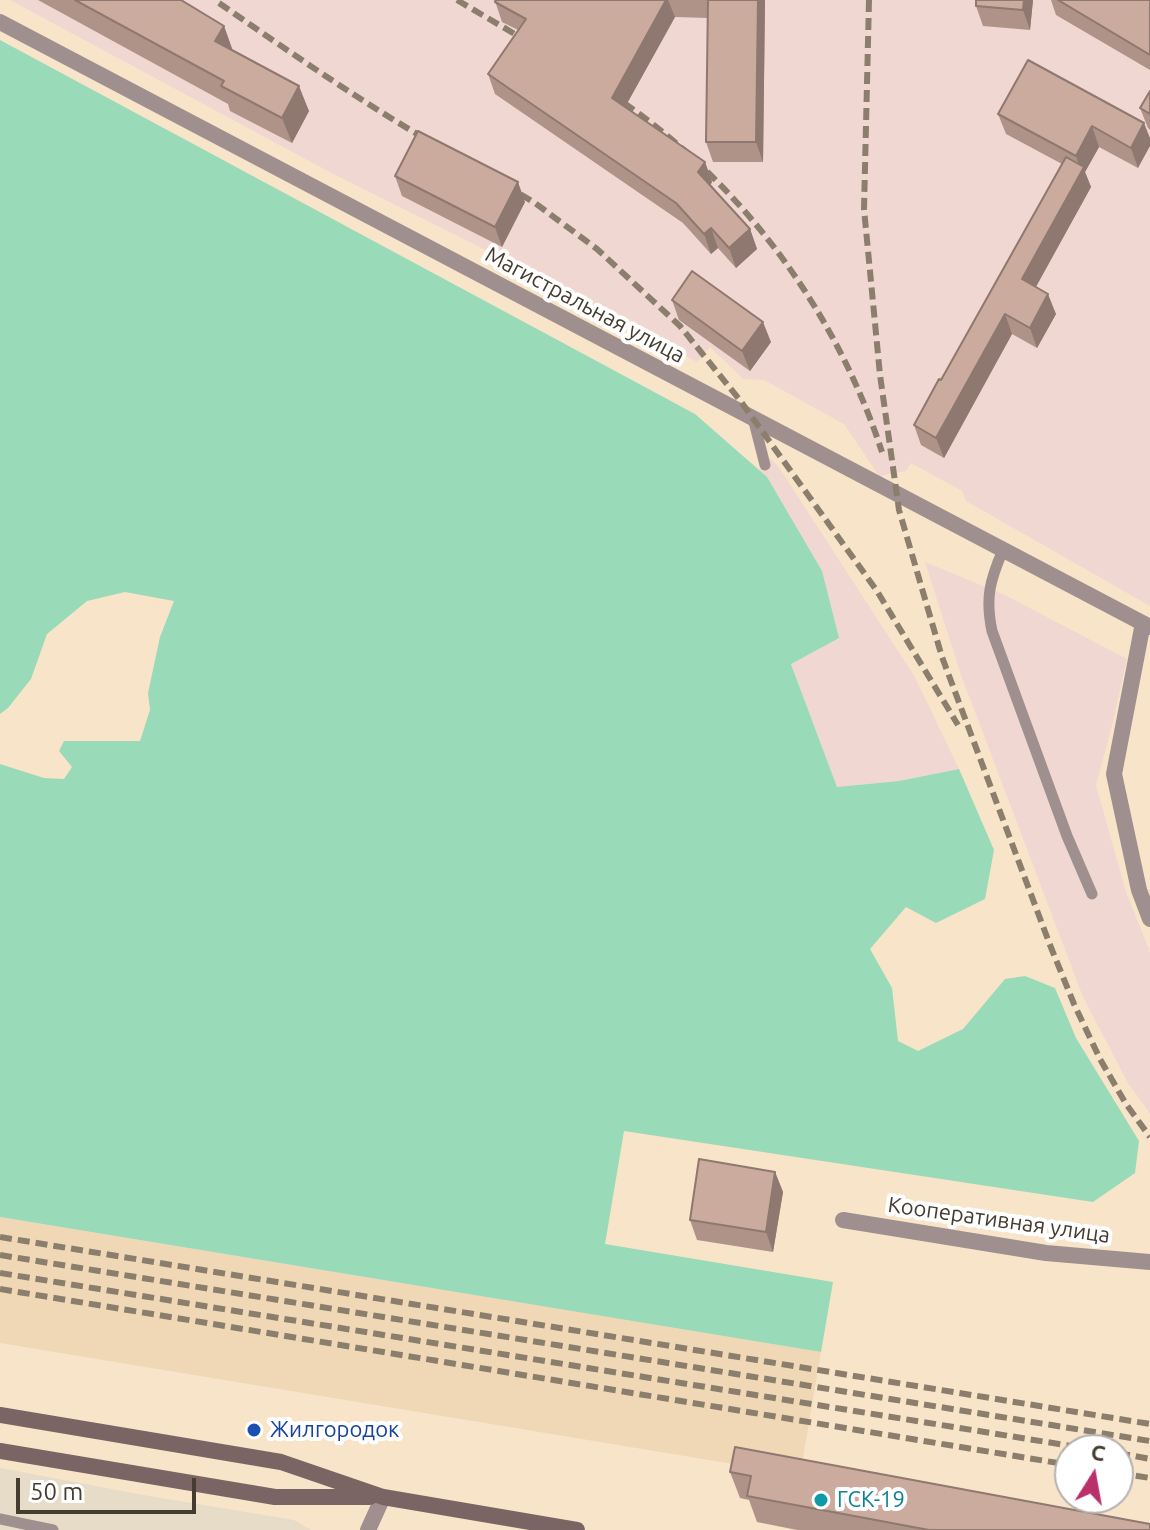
<!DOCTYPE html>
<meta charset="utf-8">
<style>
body{margin:0}
#map{position:relative;width:1150px;height:1530px;overflow:hidden;background:#f8e4c9;font-family:Ubuntu,sans-serif}
canvas{display:block}
.north{position:absolute;left:1054px;top:1434px;width:80px;height:80px;box-sizing:border-box;background:#fff;border:2px solid #b4b1ad;border-radius:50%;rotate:11deg;font-size:22px;font-weight:700;line-height:32px;text-align:center;color:#443c31}
.north::after{content:'';display:block;margin:auto;width:28px;height:36px;background:#ba306b;clip-path:polygon(50% 0,100% 100%,50% 72%,0 100%)}
.scale{position:absolute;left:16px;top:1478px;width:180px;height:36px;box-sizing:border-box;border:4px solid #443c31;border-top:0;padding-left:10px;font-size:24px;line-height:28px;white-space:nowrap;color:#443c31;-webkit-text-stroke:6px #fff;paint-order:stroke}
</style>
<div id="map">
<canvas width="1150" height="1530"></canvas>
<div class="north">С</div>
<div class="scale">50 m</div>
</div>
<script>
const ctx = document.querySelector('canvas').getContext('2d');
ctx.lineJoin = 'round';
function paint(path, color) { ctx.fillStyle = color; ctx.fill(path, 'evenodd'); }
function trace(path, color, width, dash) { ctx.strokeStyle = color; ctx.lineWidth = width; ctx.lineCap = dash ? 'butt' : 'round'; ctx.setLineDash(dash || []); ctx.stroke(path); }
function write(font, color, halo, rows, align = 'center') {
  ctx.font = font + ' Ubuntu,sans-serif'; ctx.lineWidth = 8; ctx.setLineDash([]); ctx.textBaseline = 'middle'; ctx.strokeStyle = halo; ctx.fillStyle = color; for (const [text, x, y, turn = 0] of rows) {
    ctx.save(); ctx.translate(x, y); ctx.rotate((+turn || 0) * Math.PI / 180); ctx.textAlign = isNaN(turn) ? turn : align; if (halo) ctx.strokeText(text, 0, 0); ctx.fillText(text, 0, 0); ctx.restore();
  }
}
paint(new Path2D(`
 M0,1468L149,1496L294,1520L311,1530H0Z`), '#e6dcc8');
paint(new Path2D(`
 M10,0H1150V606L966,501L962,491L911,463L906,471L879,476L844,424L764,380L743,379L710,347L697,362L586,300L337,176Z
 M771,459L778,466L915,677L959,769L899,781L837,787L791,663L759,470Z
 M925,562L1007,596L1127,659L1112,726L1096,785L1126,892L1150,952V1114L1128,1083L1083,997L961,675Z`), '#f1d7d2');
paint(new Path2D(`
 M0,1217L821,1352L800,1475L0,1343Z`), '#f0d8b7');
paint(new Path2D(`
 M0,40L695,414L767,477L822,571L839,638L791,664L837,787L899,781L959,769L994,850L985,899L936,923L906,907L870,949L892,988L898,1041L918,1051L963,1029L1005,979L1025,976L1055,988L1076,1038L1139,1141L1135,1173L1093,1202L624,1131L605,1244L833,1282L821,1352L0,1217V764L44,778L64,779L72,767L59,751L64,741H140L150,710L148,693L160,637L174,601L125,592L87,601L47,634L31,679L8,708L0,714Z`), '#99dab8');
trace(new Path2D(`
 M753,418L765,465
 M1003,550C990,580 985,598 992,631L1067,836L1092,894
 M0,1519L53,1530`), '#9f8f8e', 11);
trace(new Path2D(`
 M0,22L1150,627
 M1143,623L1114,774L1139,890L1150,919
 M843,1220L1046,1253L1150,1262`), '#9f8f8e', 16);
trace(new Path2D(`
 M368,1530L383,1497`), '#9f8f8e', 16);
trace(new Path2D(`
 M0,1415L281,1462L383,1497L577,1530
 M0,1451L275,1497H370`), '#7b6564', 16);
trace(new Path2D(`
 M457,0L535,46
 M869,0L864,209L880,375L899,510L942,657L1050,945L1074,1004L1100,1059L1126,1104L1150,1137
 M219,3C290,52 361,102 436,145
 M609,93C737,176 835,308 882,452
 M505,185L535,203L597,249L680,326L739,399L877,591L958,725
 M0,1237L1150,1424
 M0,1255L1150,1441
 M0,1273L1096,1450
 M0,1289L1070,1465
 M1118,1453L1150,1459
 M1118,1473L1150,1478`), '#8b7e6d', 6, [12, 6]);
paint(new Path2D(`
 M38,0H181L224,26L232,50L309,111L292,143L230,111L228,104Z
 M493,0H765L763,162H713L706,142L708,18L675,17L625,107L705,162L712,182L710,186L750,229L757,249L736,268L718,248L711,254L683,223L495,94L488,74L518,30L502,22L495,1Z
 M1033,0L1030,30L983,26L976,6Z
 M1051,0H1150V70L1056,15Z
 M1150,91V130L1148,128L1140,108Z
 M998,114L1144,123L1138,168L1099,147L1085,172L1091,187L1036,287L1056,314L1037,348L1012,334L944,458L921,445L914,425L941,380L1062,164L1006,134Z
 M395,176L525,202L502,247L402,196Z
 M672,300L771,342L750,371L679,320Z
 M775,1172L783,1192L773,1252L697,1240L690,1220Z
 M730,1472L1150,1530H797L757,1522L749,1500L740,1498Z`), '#af9388');
paint(new Path2D(`
 M666,0H668L675,17L619,118L612,98Z
 M758,0H765L763,162L756,142Z
 M1024,0H1033L1030,30L1023,10Z
 M224,26L233,51L215,41Z
 M299,86L309,111L292,143L282,118Z
 M1144,123L1150,138V146L1138,168L1131,148Z
 M1092,126L1099,147L1085,172L1091,187L1029,299L1022,279L1081,172L1076,156Z
 M705,162L712,182L705,193L698,172Z
 M518,182L525,202L502,247L495,227Z
 M711,228L718,248L711,254L704,234Z
 M750,229L757,249L736,268L729,248Z
 M1048,294L1056,314L1037,348L1030,328Z
 M1005,314L1012,334L944,458L936,438Z
 M763,322L771,342L750,371L742,351Z
 M775,1172L783,1192L773,1252L766,1232Z`), '#8e786f');
const building = new Path2D(`
 M75,0H181L224,26L215,41L299,86L282,118L221,86L224,81Z
 M496,0H666L612,98L705,162L698,172L750,229L729,248L711,228L704,234L676,203L488,74L526,19L495,2Z
 M708,0H758L756,142H706Z
 M976,0H1024L1023,10L976,6Z
 M1058,0H1150V55Z
 M1028,60L1144,123L1131,148L1092,126L1076,156L998,114Z
 M1150,91V114L1140,108Z
 M418,131L518,182L495,227L395,176Z
 M1066,157L1084,167L1022,279L1048,294L1030,328L1005,314L936,438L914,425L939,379L941,380Z
 M692,271L763,322L742,351L672,300Z
 M699,1159L775,1172L766,1232L690,1220Z
 M735,1447L1150,1524V1530H929L747,1496L751,1476L730,1472Z`);
paint(building, '#cbab9e');
trace(building, '#8e786f', 2);
for (const [x, y, r, color] of [
 [254,1430,8,"#1a4fb4"],
 [821,1500,8,"#0f9aa8"]
]) { const dot = new Path2D(); dot.arc(x, y, r, 0, 2 * Math.PI); ctx.fillStyle = color; ctx.fill(dot); trace(dot, '#fff', 3); }
write('22px', '#443c31', '#fff', [
 ["Магистральная улица",585,305,28],
 ["Кооперативная улица",999,1220,8]
]);
write('22px', '#164399', '#fff', [
 ["Жилгородок",270,1430]
], 'left');
write('22px', '#0d838f', '#fff', [
 ["ГСК-19",837,1500]
], 'left');
</script>
